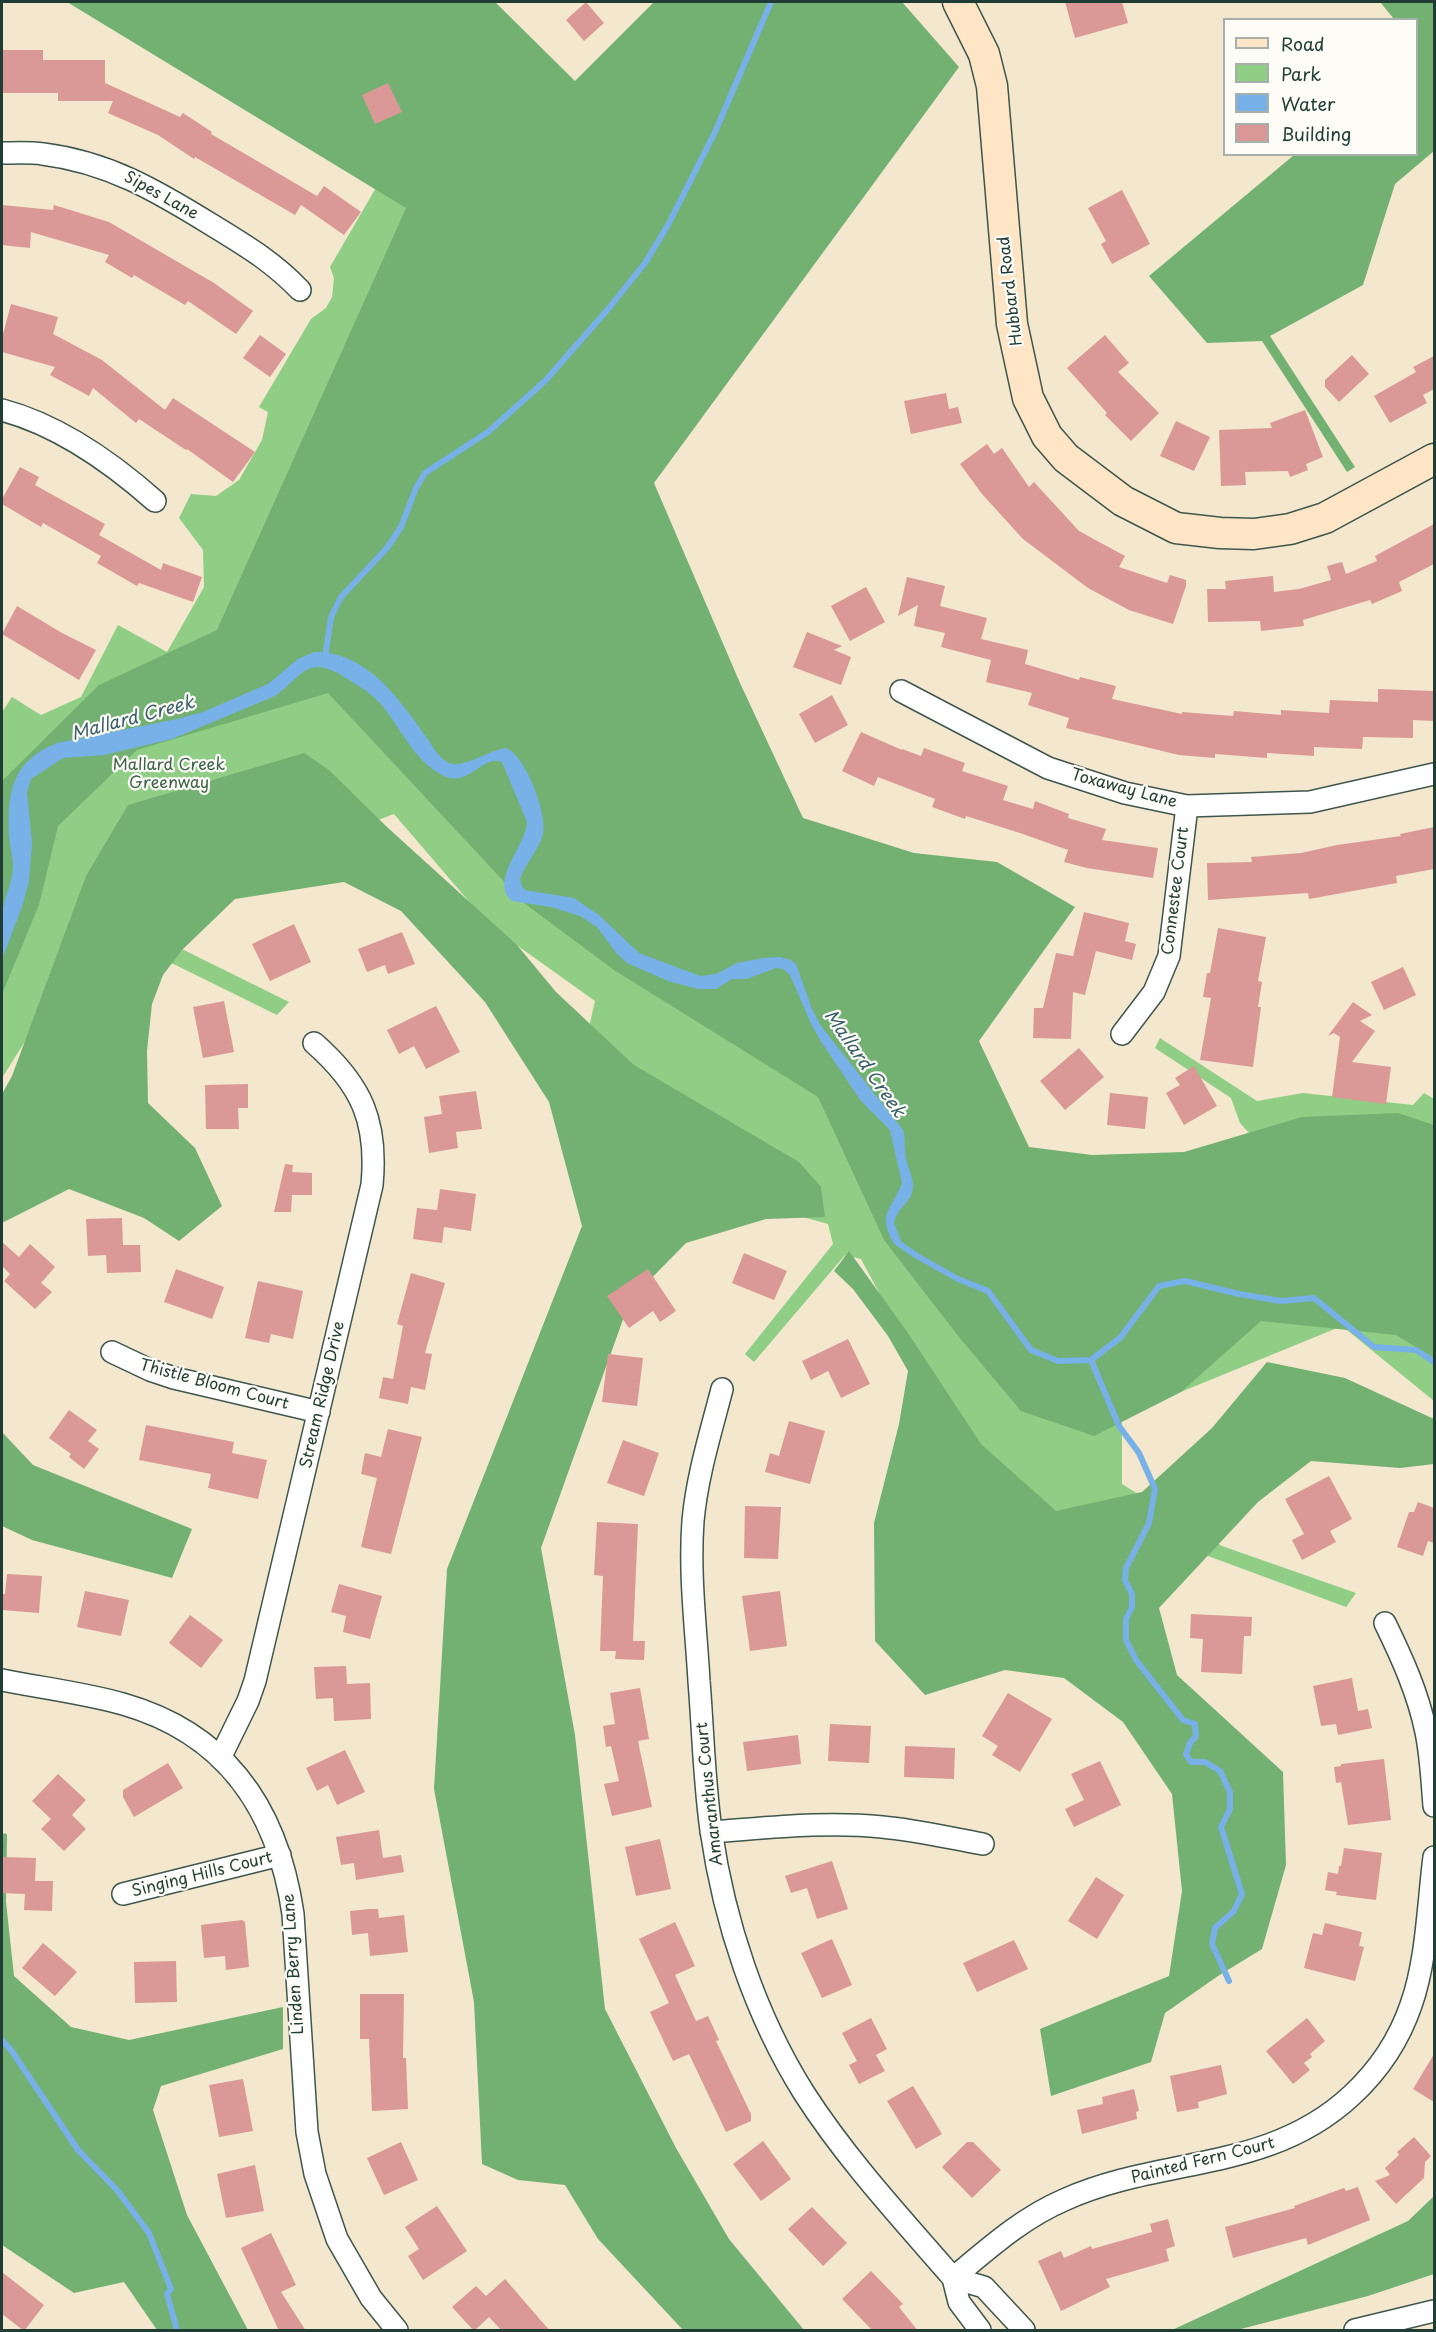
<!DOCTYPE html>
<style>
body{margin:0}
#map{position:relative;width:1436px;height:2332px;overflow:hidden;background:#f3e7ce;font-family:"Playpen Sans",sans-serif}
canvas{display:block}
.frame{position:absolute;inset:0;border:3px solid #1f3d34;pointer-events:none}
.legend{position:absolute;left:1223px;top:18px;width:195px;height:138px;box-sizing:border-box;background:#fdfcf7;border:2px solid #a4b0a9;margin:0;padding:8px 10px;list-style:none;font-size:18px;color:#1f3d34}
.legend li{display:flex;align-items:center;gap:12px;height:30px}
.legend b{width:30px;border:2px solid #a4b0a9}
</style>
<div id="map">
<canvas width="1436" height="2332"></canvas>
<div class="frame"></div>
<ul class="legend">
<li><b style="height:8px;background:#fde5c5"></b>Road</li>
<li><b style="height:16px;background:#8fce84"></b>Park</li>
<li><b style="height:16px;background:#77b1e8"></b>Water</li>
<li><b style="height:16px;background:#da9996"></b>Building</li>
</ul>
</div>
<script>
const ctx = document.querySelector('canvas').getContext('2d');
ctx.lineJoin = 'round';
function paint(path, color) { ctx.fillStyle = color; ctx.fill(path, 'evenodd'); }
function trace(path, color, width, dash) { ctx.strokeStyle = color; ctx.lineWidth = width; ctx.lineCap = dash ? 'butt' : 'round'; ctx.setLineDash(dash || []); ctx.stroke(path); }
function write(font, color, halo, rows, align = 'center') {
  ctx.font = font + ' "Playpen Sans",sans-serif'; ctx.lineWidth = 4.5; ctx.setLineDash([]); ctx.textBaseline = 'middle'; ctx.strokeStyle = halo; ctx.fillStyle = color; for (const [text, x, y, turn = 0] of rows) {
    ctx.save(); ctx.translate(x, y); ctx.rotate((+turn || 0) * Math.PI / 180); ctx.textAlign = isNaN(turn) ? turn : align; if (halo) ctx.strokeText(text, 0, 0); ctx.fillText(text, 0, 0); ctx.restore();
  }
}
paint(new Path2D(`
 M384,174L464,220L293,660L905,1140L1324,1217L1240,1123L1231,1098L1155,1048L1160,1038L1257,1101L1303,1093L1413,1105L1424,1093L1434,1099V1401L1342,1326L1122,1416V1484L1222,1546L1356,1593L1346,1607L1116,1522L1113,1628L948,1422L861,1259L845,1255L754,1362L745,1354L833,1244L828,1224L561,1150L595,1001L490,926L394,814L121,919L289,1002L277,1015L141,948L61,984L2,1078V712L12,697L41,715L81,697L118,625L167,652L204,587L203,550L179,518L191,494L216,496L239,480L262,440L268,412L259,407L311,319L326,308L332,297L334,278L330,267Z`), '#8fce84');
paint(new Path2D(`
 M67,2H495L575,81L654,2H902L959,67L654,483L740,683L803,818L914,853L997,862L1075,907L979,1041L1029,1147L1092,1155L1184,1152L1302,1117L1398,1113L1434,1125V1358L1396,1335L1261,1321L1181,1392L1094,1436L1021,1411L959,1337L884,1240L818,1097L614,970L524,903L328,693L137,750L58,826L39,905L2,994V781L99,685L217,630L406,208Z
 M1380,2H1434V151L1395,184L1363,285L1270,336L1355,467L1347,472L1262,341L1207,343L1149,276L1294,155L1416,154V20L1394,19Z
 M304,753L329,770L387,827L517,945L556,992L634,1065L799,1162L821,1187L825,1217L766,1219L686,1243L630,1300L541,1548L575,1735L605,2009L676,2148L729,2239L804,2330H683L598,2239L565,2185L518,2180L482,2164L474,2002L434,1789L447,1569L582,1226L549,1102L485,1002L401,911L344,882L235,899L182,950L163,975L152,1004L147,1051L148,1103L195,1148L222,1206L179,1241L144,1218L69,1189L2,1223V1094L12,1076L86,876L128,805Z
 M849,1251L908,1333L981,1444L1056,1511L1142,1492L1212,1428L1267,1362L1345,1378L1434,1419V1464L1400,1468L1311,1461L1258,1502L1159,1608L1177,1675L1283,1772L1286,1865L1262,1949L1218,1976L1165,2013L1151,2062L1051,2096L1040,2029L1169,1976L1182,1891L1172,1794L1123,1722L1064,1678L1005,1670L925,1695L875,1641L874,1523L899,1424L908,1371L888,1336L853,1289L834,1271Z
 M2,1432L33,1465L192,1529L172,1578L32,1540L2,1526Z
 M2,1833L7,1834L6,1902L14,1976L71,2027L129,2040L283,2007V2049L161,2086L153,2110L187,2215L248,2330H157L124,2282L74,2293L2,2245Z
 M1434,2196V2274L1368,2296L1237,2330H1172L1408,2221Z`), '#73b172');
paint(new Path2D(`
 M314,652C367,651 400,700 427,738C433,747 441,762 453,764C467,766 490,750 506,748C525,755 548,814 543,834C539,850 525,864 520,879L522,886L525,890L574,898L599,915L639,953L700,976L716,974L737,963L763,958L780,957L791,960L796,964L812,1009L821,1026L903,1130C906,1140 904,1149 906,1158C908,1170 917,1183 911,1195C906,1206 898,1208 894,1223L901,1241L895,1245C876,1214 891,1211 902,1183L890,1130L861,1101L822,1043L812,1026L790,975L783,969L776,968L747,979H732L716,989H698L668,981L627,963L617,954L597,927L580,916L551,907L512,901C489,882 526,845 527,822L502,762C482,754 468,791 440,774C414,759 402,731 384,708C373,693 357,685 341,675C332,670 321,665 311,668C298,673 287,688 275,696L172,739L104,755L63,758L31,779L27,792L32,843L29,881L22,907L2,959C1,944 0,928 2,913C4,898 12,884 13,868C13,858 10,847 9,836C7,792 12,761 57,743L177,719L203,712L268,684L298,659Z`), '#77b1e8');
trace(new Path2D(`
 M325,658L331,617L341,597L387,548L401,527L416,488L425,473L488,432L545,381L609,308L645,263L668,225L715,132L771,2
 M895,1238L898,1243L917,1256L958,1279L988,1291L1031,1350L1058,1361L1091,1360L1120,1338L1159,1286L1185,1281L1239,1294L1281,1301L1314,1298L1374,1347L1416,1350L1434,1362
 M1091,1360L1119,1426L1139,1453L1155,1489L1149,1523L1126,1568L1125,1580L1132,1594V1607L1126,1619V1640L1136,1660L1183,1720L1195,1724L1196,1736L1190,1743L1186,1754L1191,1762H1205L1220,1771L1230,1792V1809L1221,1827L1242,1894L1234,1911L1215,1928L1212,1944L1229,1981
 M2,2040L11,2050L78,2150L117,2190L149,2233L171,2289L167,2294L177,2330`), '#77b1e8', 6);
paint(new Path2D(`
 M586,2L604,23L584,41L566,20Z
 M1065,2H1122L1128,23L1075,38Z
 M2,50H43V60H105V83L180,117L183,113L212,132L211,134L317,196L324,186L361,212L344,235L301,205L295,215L195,157L194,159L158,135L108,113L113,101H58V93H2Z
 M388,83L402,112L375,124L362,95Z
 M1122,190L1150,244L1112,264L1101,244L1106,241L1088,208Z
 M2,205L53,210L54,205L109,222L214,283L253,311L236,334L188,301L185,305L134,275L132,278L105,262L109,255L31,232L30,248L2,245Z
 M11,304L58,317L53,334L102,360L165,410L173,398L255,452L233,482L187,449L186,450L139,419L136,423L93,388L89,396L50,375L55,367L2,352V338Z
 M260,335L286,354L270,377L243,358Z
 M1105,335L1129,363L1118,372L1159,413L1131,441L1105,415L1107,413L1067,368Z
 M1352,355L1369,374L1339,402L1325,387V380Z
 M1434,356V389L1423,395L1427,403L1390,423L1374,396L1416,372L1413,367Z
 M946,393L949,409L958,407L962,423L911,434L904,401Z
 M1305,410L1323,457L1306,464L1308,470L1290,477L1288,471L1245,472L1246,485L1221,486L1219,430L1272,428L1270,423Z
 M1176,421L1210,437L1194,471L1160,456Z
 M987,444L994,454L1002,448L1029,487L1034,482L1079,531L1125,556L1119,567L1167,583L1170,575L1186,580V586L1173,624L1129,610L1088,588L1023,539L982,494L960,464Z
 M20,467L39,477L35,485L105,524L99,535L161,570L163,563L202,577L193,602L139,583L137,586L97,563L101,556L43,523L41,527L2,504V499Z
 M1434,524V564L1399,582L1402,591L1372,604L1370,600L1303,620L1304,626L1261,631L1260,621L1208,622L1207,589H1226L1225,581L1273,576L1274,592L1299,589L1331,580L1327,566L1342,562L1346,574L1377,561L1375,556Z
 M907,577L945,586L940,606L987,618L981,639L1028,650L1025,664L1079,680L1080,677L1116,686L1112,699L1182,714V712L1233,716L1234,711L1281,715V710L1329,713L1330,700L1378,702V689L1434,691V721L1413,720V738L1363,737L1362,749L1314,747V756L1267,753V758L1215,754V758L1179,755L1066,728L1069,718L1028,705L1032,693L986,682L991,660L941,647L945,633L914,626L918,605L898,616Z
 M866,587L885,622L850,641L831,606Z
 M17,606L62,633L96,650L79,680L2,634Z
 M807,632L842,646L834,650L851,657L841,685L793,667Z
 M832,695L848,725L815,743L799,714Z
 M861,732L902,750V749L921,756L924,748L965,763L962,771L1008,786L1003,800L1033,809L1035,801L1069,814L1068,818L1106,829L1102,840L1158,848L1153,878L1087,868L1064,862L1068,850L1020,833L966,816L965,819L932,807L935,799L878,777L874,786L842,771Z
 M1434,827V869L1396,876L1397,883L1309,899L1308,893L1208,900L1207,863L1252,862L1251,857L1301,853L1337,845L1401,836L1400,834Z
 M1084,912L1129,923L1125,941L1136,944L1132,960L1096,951L1085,995L1073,992L1071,1039L1033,1038L1034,1008H1043L1056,953L1073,956Z
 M294,924L311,962L270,981L252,944Z
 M1218,928L1266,937L1258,981L1262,982L1258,1007H1261L1253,1067L1200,1060L1211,998L1203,997L1207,973H1210Z
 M402,932L415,964L388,974L385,965L367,972L358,949Z
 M1403,967L1416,995L1384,1010L1371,982Z
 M224,1001L234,1052L203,1058L193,1007Z
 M1353,1002L1372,1015L1360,1021L1375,1031L1352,1062L1391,1067L1386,1104L1332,1097L1340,1037L1334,1033L1328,1036Z
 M436,1006L460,1052L426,1069L414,1046L399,1054L387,1030Z
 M1079,1048L1104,1077L1065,1110L1040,1081Z
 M1194,1066L1217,1106L1184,1125L1166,1093L1180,1085L1175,1078Z
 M248,1084V1108H238L239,1129H206L205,1085Z
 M476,1091L482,1129L456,1132L458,1148L429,1153L424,1117L442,1114L439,1096Z
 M1110,1093L1148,1097L1145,1129L1107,1125Z
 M285,1164L293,1165L292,1172L312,1173V1195H292L291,1212H274Z
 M440,1189L476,1194L471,1231L444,1227L442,1243L413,1239L417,1208L437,1210Z
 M122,1218L123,1245H140L141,1272L107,1273L106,1255L88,1256L86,1219Z
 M2,1242L19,1257L30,1244L55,1267L41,1283L52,1292L35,1309L4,1281L10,1274L2,1266Z
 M744,1253L787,1271L774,1300L732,1283Z
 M176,1269L224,1287L212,1319L164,1302Z
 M648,1269L676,1311L660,1322L653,1311L629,1328L607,1296Z
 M411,1273L445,1283L425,1353L432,1354L425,1390L411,1387L408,1404L379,1398L383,1377L393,1379L403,1326L397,1324Z
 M258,1281L303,1291L293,1339L271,1334L269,1343L245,1338Z
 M848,1339L870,1384L841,1398L828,1371L811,1380L802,1361Z
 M608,1354L643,1358L637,1406L602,1402Z
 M69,1410L97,1430L88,1441L99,1449L84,1469L69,1457L71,1454L49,1438Z
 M789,1421L825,1431L810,1484L765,1472L770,1453L779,1456Z
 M146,1425L234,1442L232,1453L267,1460L258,1499L208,1488L211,1474L139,1460Z
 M388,1429L422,1437L391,1554L361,1547L377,1478L361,1474L365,1453L381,1457Z
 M623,1440L659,1453L644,1496L607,1483Z
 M1329,1476L1352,1519L1330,1531L1336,1542L1302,1560L1292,1540L1304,1534L1285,1499Z
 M1418,1502L1434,1508V1543L1428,1541L1423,1556L1397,1547L1409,1512H1414Z
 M745,1506L781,1507L778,1559L744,1558Z
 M597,1522L638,1524L633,1641H645L644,1660L615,1659L616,1651H600L603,1576L594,1575Z
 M7,1574L42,1576L39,1613L2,1610V1594H5Z
 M339,1584L382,1596L370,1639L343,1632L346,1616L331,1612Z
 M85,1591L129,1600L121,1636L77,1627Z
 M780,1591L787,1646L750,1651L742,1596Z
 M1191,1614L1252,1617L1251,1636H1244L1242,1674L1201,1672L1203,1639L1190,1638Z
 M190,1615L223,1640L201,1668L169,1643Z
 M346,1666L347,1684L370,1683L371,1719L334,1721L333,1698L316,1699L314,1667Z
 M1352,1678L1358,1711L1368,1709L1372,1728L1338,1735L1336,1724L1321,1726L1313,1686Z
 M640,1688L649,1739L638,1741L652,1807L612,1816L604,1784L619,1781L611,1746L606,1747L603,1726L615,1724L610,1693Z
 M1008,1693L1052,1719L1020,1772L992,1755L998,1746L982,1736Z
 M830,1724L871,1726L869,1763L828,1761Z
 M798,1735L801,1764L747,1771L743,1742Z
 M905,1746L955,1748L954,1779L904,1777Z
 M345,1750L365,1792L337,1805L328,1785L317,1791L306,1768Z
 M1384,1759L1391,1820L1348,1825L1341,1782L1336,1783L1334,1767L1341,1766V1764Z
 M1100,1761L1121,1805L1074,1827L1065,1809L1084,1800L1071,1774Z
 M168,1763L183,1788L134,1817L123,1797V1790Z
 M58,1774L86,1800L72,1815L86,1829L64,1851L41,1829L51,1819L32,1801Z
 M379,1830L383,1858L401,1855L404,1872L356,1880L354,1863L341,1865L336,1837Z
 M660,1839L671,1889L636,1896L625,1847Z
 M1344,1848L1382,1853L1376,1900L1336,1895L1337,1892L1325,1890L1328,1872L1338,1874L1339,1866H1341Z
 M2,1857L36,1858L35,1881H53L52,1911L24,1910L25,1894L2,1893Z
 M832,1861L848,1909L817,1919L807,1888L791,1893L785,1876Z
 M1096,1877L1124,1895L1097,1939L1068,1921Z
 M369,1909H378L379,1918L404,1915L408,1952L370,1956L368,1933L352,1935L350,1911Z
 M242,1920L245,1922L249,1967L226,1970L225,1956L204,1958L201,1925Z
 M675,1922L695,1966L675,1975L696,2021L708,2016L719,2040L716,2041L751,2114V2121L726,2132L689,2054L673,2061L650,2012L669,2003L639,1939Z
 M1325,1923L1362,1932L1359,1946L1364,1947L1355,1981L1304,1968L1313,1933L1322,1935Z
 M832,1939L852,1985L822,1998L801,1953Z
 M1014,1940L1028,1969L977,1992L963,1963Z
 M43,1943L77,1972L55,1996L22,1968Z
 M176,1961L177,2002L135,2003L134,1962Z
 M360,1994H404L403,2058H406L408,2109L372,2111L369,2039H360Z
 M871,2018L887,2049L876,2055L885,2071L859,2084L849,2065L857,2061L842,2033Z
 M1307,2018L1325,2041L1310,2054L1312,2057L1304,2063L1310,2070L1293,2084L1266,2051Z
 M1434,2054V2102L1413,2089Z
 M1221,2065L1227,2094L1198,2102L1199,2108L1177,2112L1170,2076Z
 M243,2079L253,2131L219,2137L209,2085Z
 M913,2086L942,2134L916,2149L887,2101Z
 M1134,2089L1139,2111L1136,2112L1137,2119L1082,2134L1077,2110L1103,2104L1102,2097Z
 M1414,2137L1431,2156L1425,2162L1424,2178L1396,2204L1375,2181L1390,2175L1385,2168L1399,2155L1397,2152Z
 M763,2141L791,2179L761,2201L733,2164Z
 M401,2142L418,2180L384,2195L367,2158Z
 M967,2142H973L1001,2170L972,2198L942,2167Z
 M255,2165L264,2211L226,2218L217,2174Z
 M1358,2187L1370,2220L1308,2245L1306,2238L1233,2258L1225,2227L1295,2208L1294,2206L1344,2188L1346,2191Z
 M437,2206L467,2251L423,2280L408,2256L419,2249L405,2227Z
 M812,2207L847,2243L823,2266L788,2229Z
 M1168,2219L1175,2246L1166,2249L1169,2261L1106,2279L1110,2287L1061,2311L1038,2261L1061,2251L1064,2258L1091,2246L1092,2249L1152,2232L1150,2224Z
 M271,2233L296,2285L281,2292L306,2331H279L241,2248Z
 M871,2271L903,2304L899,2307L918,2331H873L842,2299Z
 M2,2272L44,2305L24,2331L2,2314Z
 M505,2279L550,2331H502L489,2317L474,2331L452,2307L476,2286L486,2296Z`), '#da9996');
const street = new Path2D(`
 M2,153C15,153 29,152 43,154C108,162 157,191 212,225C246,246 272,261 300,290
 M2,410C58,425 111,462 155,501
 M901,691L1048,768L1125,793L1187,806L1310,802L1434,774
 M1122,1034L1154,992L1169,956L1187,806
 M112,1352L150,1370L174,1378L319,1412
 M722,1389C711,1432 697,1476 693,1521C689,1574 696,1628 699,1681C703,1730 704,1781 711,1830C724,1921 755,2015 804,2093C847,2160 901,2218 953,2278L959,2302L980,2330
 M1385,1623C1402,1658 1418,1693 1426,1732C1431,1756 1432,1781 1434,1806
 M2,1680C42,1688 84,1693 123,1704C228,1734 278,1811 293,1914L307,2132L315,2174L337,2239L371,2298L397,2330
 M220,1758L248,1701L255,1681L372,1185C378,1122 362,1085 314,1043
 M711,1832C768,1828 825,1821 882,1827C916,1830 949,1838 983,1844
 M123,1894L280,1855
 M953,2278C988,2249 1022,2218 1064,2200C1161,2156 1269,2173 1352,2095C1379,2070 1399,2040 1411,2005C1427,1960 1428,1904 1434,1857
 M953,2278L984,2287L1024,2330
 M1355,2330L1434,2311`);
const secondary = new Path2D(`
 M958,2L984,54L992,86L1012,324L1028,398L1047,436L1066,458L1123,501L1176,528L1220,533L1254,534L1290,529L1325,518L1434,459`);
trace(street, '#3f564b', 24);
trace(secondary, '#3f564b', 33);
trace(street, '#fff', 21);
trace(secondary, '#fde5c5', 30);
write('16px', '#1f3d34', '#fdfcf7', [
 ["Sipes Lane",161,196,29],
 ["Hubbard Road",1011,291,-97],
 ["Toxaway Lane",1124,789,15],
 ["Connestee Court",1176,891,-83],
 ["Thistle Bloom Court",214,1385,15],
 ["Stream Ridge Drive",323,1395,-77],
 ["Amaranthus Court",710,1794,-96],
 ["Singing Hills Court",202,1875,-14],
 ["Linden Berry Lane",294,1964,-94],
 ["Painted Fern Court",1203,2161,-14]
]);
write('16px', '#3b6148', '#fdfcf7', [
 ["Mallard Creek",169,766],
 ["Greenway",169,784]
]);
write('italic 18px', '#39606a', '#fdfcf7', [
 ["Mallard Creek",133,719,-15],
 ["Mallard Creek",864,1064,55]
]);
</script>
